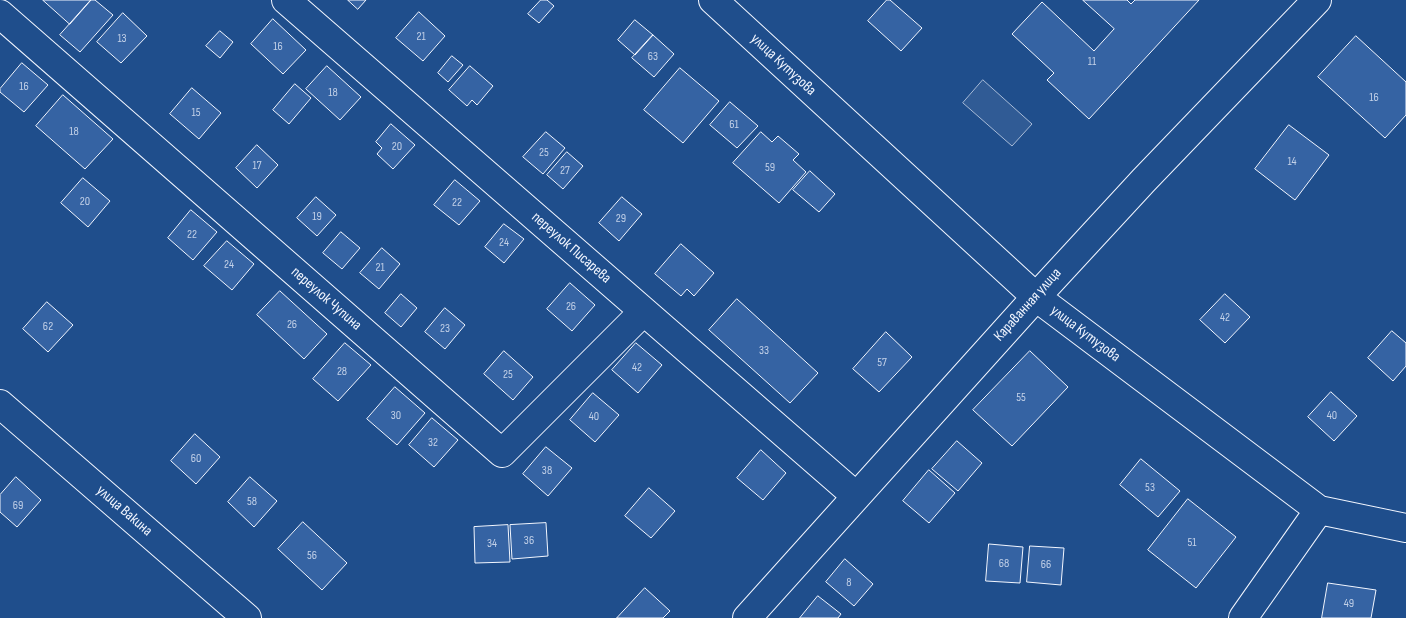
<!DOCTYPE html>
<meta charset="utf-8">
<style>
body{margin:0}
canvas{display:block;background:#1f4e8c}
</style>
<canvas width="1406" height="618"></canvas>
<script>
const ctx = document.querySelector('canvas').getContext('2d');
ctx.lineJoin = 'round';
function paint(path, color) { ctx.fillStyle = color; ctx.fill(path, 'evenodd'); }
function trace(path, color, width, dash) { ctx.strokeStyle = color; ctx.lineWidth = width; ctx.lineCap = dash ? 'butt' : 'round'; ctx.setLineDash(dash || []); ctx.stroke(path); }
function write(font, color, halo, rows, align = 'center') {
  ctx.font = font + ' "Sofia Sans Condensed",sans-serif'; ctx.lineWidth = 4; ctx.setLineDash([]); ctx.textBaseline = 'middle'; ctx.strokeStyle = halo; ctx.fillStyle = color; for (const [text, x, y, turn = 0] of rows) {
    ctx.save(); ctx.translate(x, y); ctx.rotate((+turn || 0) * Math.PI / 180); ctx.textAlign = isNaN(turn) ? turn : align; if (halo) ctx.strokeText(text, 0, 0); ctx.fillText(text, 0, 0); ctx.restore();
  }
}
const built = new Path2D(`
 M983,80L1032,124L1012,146L963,103Z`);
paint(built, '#305b95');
trace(built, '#a8bbd7', 1);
const building = new Path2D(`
 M43,0H91L70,24Z
 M91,0H95L113,15L80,52L60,35Z
 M348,0H366L358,9Z
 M541,0H547L554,6L539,23L528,14Z
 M887,0H890L922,28L901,51L868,21Z
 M1083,0H1127L1131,4L1135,0H1199L1089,119L1047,80L1054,73L1012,34L1042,2L1094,51L1114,29Z
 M419,12L445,36L423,61L396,38Z
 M123,13L147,36L121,63L97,42Z
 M273,19L306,50L283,74L251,44Z
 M635,20L653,35L635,55L618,40Z
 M220,31L233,42L220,58L206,46Z
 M653,35L674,54L654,77L632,58Z
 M1356,36L1406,82V115L1385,138L1318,77Z
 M452,56L463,65L448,82L438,73Z
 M22,63L48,85L24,112L0,92V89Z
 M327,66L361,97L340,120L306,89Z
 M470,66L493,86L477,105L472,100L467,106L449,90Z
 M680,68L719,101L683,143L644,110Z
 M295,84L311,98L289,124L273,110Z
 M192,88L221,113L199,139L170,114Z
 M63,95L113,139L85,169L36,126Z
 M730,102L758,126L737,148L710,125Z
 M391,124L415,145L393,169L377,154L382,148L376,142Z
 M1289,125L1329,155L1295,200L1255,169Z
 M546,132L565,148L543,174L523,157Z
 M761,132L772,142L778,136L799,154L793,160L806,172L779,203L733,163Z
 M257,145L278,165L257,188L236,168Z
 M567,152L583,166L563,189L547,175Z
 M810,171L835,194L819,212L793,190Z
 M83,178L110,201L88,227L61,203Z
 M455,180L480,201L459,225L434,205Z
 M316,197L336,215L317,236L297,218Z
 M622,197L642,214L619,241L599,223Z
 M191,210L217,232L193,260L168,238Z
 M504,224L524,239L504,263L485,247Z
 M341,232L360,248L342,269L323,253Z
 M227,241L254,264L232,290L204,266Z
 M681,244L714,273L694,296L687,289L681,296L655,274Z
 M382,248L400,264L379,289L360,273Z
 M570,283L595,305L572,331L547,309Z
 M280,291L327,334L304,359L257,315Z
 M401,294L417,308L401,327L385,313Z
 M1225,294L1250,317L1225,343L1200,320Z
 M737,299L818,373L790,403L709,330Z
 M47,302L73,325L48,352L23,329Z
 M445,308L465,325L445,349L425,332Z
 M1392,331L1406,343V366L1393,381L1368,358Z
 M886,332L912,357L879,392L853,369Z
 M345,343L371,365L338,401L313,379Z
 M636,343L662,365L638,393L612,370Z
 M504,351L533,377L513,400L484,374Z
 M1030,351L1068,387L1012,446L973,410Z
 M395,387L425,413L397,445L367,419Z
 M1331,392L1357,416L1334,441L1308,417Z
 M593,393L619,415L595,442L570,420Z
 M432,418L458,440L434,467L409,445Z
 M195,434L220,457L196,484L171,461Z
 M957,441L982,463L958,491L932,469Z
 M546,447L572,468L548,496L523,474Z
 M761,450L786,473L763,500L737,478Z
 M1141,459L1180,491L1158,517L1120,485Z
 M929,470L955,493L929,523L903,501Z
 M16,477L41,500L17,527L0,512V495Z
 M250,477L277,501L254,527L228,502Z
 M649,488L675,511L651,538L625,516Z
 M1188,499L1236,537L1196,588L1148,550Z
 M303,522L347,563L322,590L278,549Z
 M546,523L548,556L512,559L510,525Z
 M508,525L510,562L475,563L474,527Z
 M989,544L1023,547L1020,583L986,581Z
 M1030,546L1064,548L1061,585L1027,582Z
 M845,559L873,584L854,606L826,582Z
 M1328,583L1376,590L1371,618H1322Z
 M645,588L670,611L663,618H617Z
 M818,596L841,614L838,618H800Z`);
paint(building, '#3563a3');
trace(building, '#f2f6ff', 1);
const minor = new Path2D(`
 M286,0L856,496
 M713,0L1036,297L1319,510L1406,528
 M0,14L502,453L643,312
 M0,404L247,618
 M747,618L1036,297L1144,180L1317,0
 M1243,618L1319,510`);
trace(minor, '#f2f6ff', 30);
trace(minor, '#1f4e8c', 28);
write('12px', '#c3d1e8', null, [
 ["21",421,37],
 ["13",122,39],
 ["16",278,47],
 ["63",653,57],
 ["11",1092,62],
 ["16",24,87],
 ["18",333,93],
 ["16",1374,98],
 ["15",196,113],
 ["61",734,125],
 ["18",74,132],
 ["20",397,147],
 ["25",544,153],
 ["14",1292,162],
 ["17",257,166],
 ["59",770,168],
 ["27",565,171],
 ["20",85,202],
 ["22",457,203],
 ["19",317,217],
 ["29",621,219],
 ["22",192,235],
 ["24",504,243],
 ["24",229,265],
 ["21",380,268],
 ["26",571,307],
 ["42",1225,318],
 ["26",292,325],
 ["62",48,327],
 ["23",445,329],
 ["33",764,351],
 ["57",882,363],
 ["42",637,368],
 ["28",342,372],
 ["25",508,375],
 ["55",1021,398],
 ["30",396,416],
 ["40",1332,416],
 ["40",594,417],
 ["32",433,443],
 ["60",196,459],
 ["38",547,471],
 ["53",1150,488],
 ["58",252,502],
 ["69",18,506],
 ["36",529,541],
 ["51",1192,543],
 ["34",492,544],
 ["56",312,556],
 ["68",1004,564],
 ["66",1046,565],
 ["8",849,583],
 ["49",1349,604]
]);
write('15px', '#f2f6ff', '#1f4e8c', [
 ["улица Кутузова",783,65,43],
 ["переулок Писарева",571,248,41],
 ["переулок Чупина",326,299,41],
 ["Караванная улица",1028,305,-48],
 ["улица Кутузова",1085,334,37],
 ["улица Вакина",124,511,41]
]);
</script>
